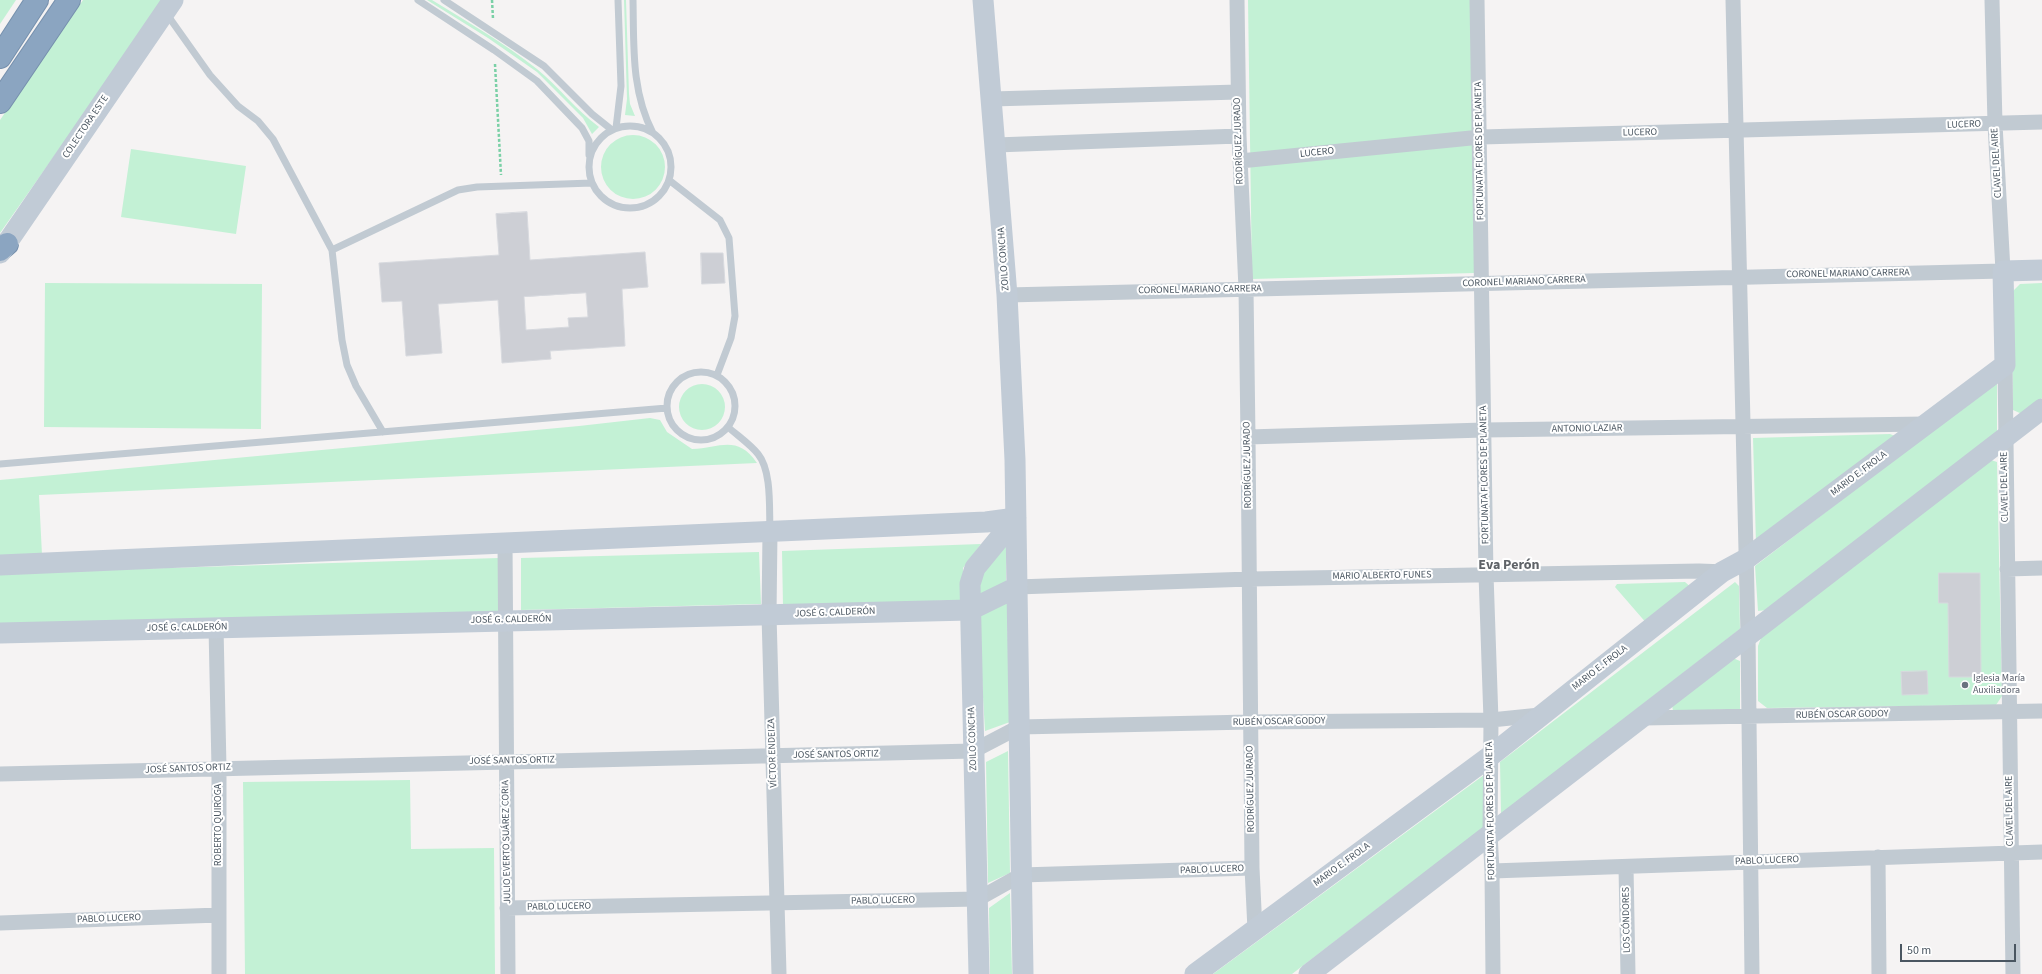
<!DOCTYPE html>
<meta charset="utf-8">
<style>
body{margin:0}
#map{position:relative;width:2042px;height:974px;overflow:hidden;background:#f5f3f3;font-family:"Source Sans 3",sans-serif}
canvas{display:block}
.scale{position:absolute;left:1900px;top:944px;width:116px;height:18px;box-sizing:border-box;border:2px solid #4a5661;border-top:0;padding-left:5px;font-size:12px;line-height:14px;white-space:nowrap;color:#4a5661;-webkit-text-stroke:3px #fff;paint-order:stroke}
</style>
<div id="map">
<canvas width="2042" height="974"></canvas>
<div class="scale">50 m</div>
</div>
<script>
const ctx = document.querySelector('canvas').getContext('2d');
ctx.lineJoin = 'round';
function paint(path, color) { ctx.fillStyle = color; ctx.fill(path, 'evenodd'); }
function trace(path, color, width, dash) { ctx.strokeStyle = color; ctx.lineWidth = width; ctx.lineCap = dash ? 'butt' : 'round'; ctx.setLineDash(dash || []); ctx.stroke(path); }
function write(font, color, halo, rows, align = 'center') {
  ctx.font = font + ' "Source Sans 3",sans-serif'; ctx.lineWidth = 4; ctx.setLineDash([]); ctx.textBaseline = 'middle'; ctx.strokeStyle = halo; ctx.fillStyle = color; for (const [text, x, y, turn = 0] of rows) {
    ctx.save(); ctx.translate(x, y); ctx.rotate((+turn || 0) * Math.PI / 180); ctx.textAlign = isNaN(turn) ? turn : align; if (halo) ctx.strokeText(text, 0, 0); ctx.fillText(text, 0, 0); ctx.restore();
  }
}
paint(new Path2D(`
 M0,0H16L0,24Z
 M83,0H164L0,233V120Z
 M427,0H432C468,22 504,43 537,69C559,87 576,110 599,127L592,134L583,118L537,72L488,38Z
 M624,0H626L629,94L630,104L635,116L625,115L627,99Z
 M1248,0H1474V273L1252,279Z
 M601 167a32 32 0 1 1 64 0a32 32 0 1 1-64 0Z
 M131,149L246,166L236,234L121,217Z
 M45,283L262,284L261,429L44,427Z
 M2042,283V398L2022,414L2013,410L2011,293L2020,284Z
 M1997,381V433L1767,610L1758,611L1755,566Z
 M679 407a23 23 0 1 1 46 0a23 23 0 1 1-46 0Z
 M650,418L660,420L667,432L692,449C720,448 737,434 757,463L39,495L42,555L0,556V480L579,426Z
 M1890,434L1895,436L1756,544L1753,438Z
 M1991,460L1997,462L2002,696L1996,705L1767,708L1758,701V646L1761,638Z
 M981,544L963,568V600L783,606L782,551Z
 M1006,546V583L980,595C979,568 989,563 1006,546Z
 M759,552L761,604L521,610V558Z
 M499,558V612L0,624V573Z
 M1685,582L1693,589L1648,625L1615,587L1617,584Z
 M1735,582L1739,586L1740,629L1501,814L1500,762Z
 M1007,601L1010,722L985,731L978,613Z
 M1733,658L1740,661V709L1673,711L1672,705Z
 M1008,751L1010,873L988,883L986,762Z
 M1484,775L1483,828L1292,974H1213Z
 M410,780L411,849L494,848L495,974H245L243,782Z
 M1010,893L1012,974H990L989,908Z`), '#c3f1d5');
const building = new Path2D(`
 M527,212L530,260L645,252L648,287L622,289L625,346L550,351L551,359L502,363L498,300L438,304L442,353L406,356L402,301L382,302L379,263L499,255L496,214ZM586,293L588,317L568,318L569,327L526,330L524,297Z
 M701,253H723L725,283L702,284Z
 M1939,573H1980L1981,677H1949L1948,603H1939Z
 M1927,671L1928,694L1902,695L1901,672Z`);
paint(building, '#cdcfd5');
trace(building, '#d7d9de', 1);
const highway = new Path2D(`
 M0,57L37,0
 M0,102L69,0
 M0,250L7,244`);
trace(highway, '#7690ad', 24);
trace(new Path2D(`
 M492,0L493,19
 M495,64L501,175`), '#7ad0a6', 2.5, [3, 2]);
trace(new Path2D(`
 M418,0L494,50L537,81L582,128L589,141V155
 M444,0L544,66L592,114L612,130
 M633,0C634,45 631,91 653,133
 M166,13L210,75L238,106L258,121L273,139L332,250
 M589 167a41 41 0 1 1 82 0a41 41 0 1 1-82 0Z
 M616,128L621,86L618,0
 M669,180L720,220L729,238L735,316L731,338L717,375
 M667 406a34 34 0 1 1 68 0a34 34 0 1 1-68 0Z
 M728,427C738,436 750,444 758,454C772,471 769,509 770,530
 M383,432L356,386L347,365L342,340L332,250L458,190L477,187L592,183
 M0,464L667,408`), '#c1cad2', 7);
trace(new Path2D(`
 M1237,0L1239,136L1246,289L1248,437L1252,868L1255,930
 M1477,0L1486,574L1491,720L1490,833L1492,871L1493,974
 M1733,0L1748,635L1752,974
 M992,99L1238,92
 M996,145L1239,136
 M1240,161L1481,137L2042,122
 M1007,295L2003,271L1995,124L1992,0
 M2005,365L2013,974
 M1248,437L1484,430L1926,424
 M770,532L769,615L779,974
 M505,541L508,974
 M2007,569L2042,568
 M1017,587L1250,579L1699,571L1726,572
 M216,627L219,768V974
 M1643,718L2042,711
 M0,774L973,751L1019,727L1250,722L1491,720L1540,715
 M1878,857L1879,974
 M1626,867L1628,974
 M1492,871L2042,852
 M507,908L978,899L1021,875L1252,868
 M0,923L219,915`), '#c1cad2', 15);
trace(new Path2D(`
 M983,0L1007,295L1015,460L1023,974
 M0,253L173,0
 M0,565L986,522L1016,518
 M0,633L970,610L1017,587
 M979,974L970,584L975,568L1016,518
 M1195,974L1489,757L1722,572L1746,559L2005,365L2003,271L2042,270
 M1309,974L2042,409`), '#c1cbd6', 21);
trace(highway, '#8ba5c1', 22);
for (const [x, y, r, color] of [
 [1965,685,4,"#6b7280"]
]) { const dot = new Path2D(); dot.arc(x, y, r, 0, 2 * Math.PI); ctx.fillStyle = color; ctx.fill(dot); trace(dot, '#fff', 1.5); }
write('10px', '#4a5661', '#fff', [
 ["LUCERO",1964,125,-2],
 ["COLECTORA ESTE",86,127,-56],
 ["LUCERO",1640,133,-1],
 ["RODRÍGUEZ JURADO",1239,141,-92],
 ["FORTUNATA FLORES DE PLANETA",1480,151,-91],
 ["LUCERO",1317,153,-6],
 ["CLAVEL DEL AIRE",1997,163,-93],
 ["ZOILO CONCHA",1004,259,-94],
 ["CORONEL MARIANO CARRERA",1848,274,-1],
 ["CORONEL MARIANO CARRERA",1524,282,-2],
 ["CORONEL MARIANO CARRERA",1200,290,-1],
 ["ANTONIO LAZIAR",1587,429,-1],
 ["RODRÍGUEZ JURADO",1248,465,-91],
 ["MARIO E. FROLA",1859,474,-37],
 ["FORTUNATA FLORES DE PLANETA",1485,475,-91],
 ["CLAVEL DEL AIRE",2005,487,-91],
 ["MARIO ALBERTO FUNES",1382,576,-1],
 ["JOSÉ G. CALDERÓN",835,613,-2],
 ["JOSÉ G. CALDERÓN",511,620,-1],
 ["JOSÉ G. CALDERÓN",187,628,-1],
 ["MARIO E. FROLA",1600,668,-38],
 ["RUBÉN OSCAR GODOY",1842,715,-1],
 ["RUBÉN OSCAR GODOY",1279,722,-1],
 ["ZOILO CONCHA",973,739,-92],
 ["VÍCTOR ENDEIZA",773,753,-92],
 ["JOSÉ SANTOS ORTIZ",836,755,-1],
 ["JOSÉ SANTOS ORTIZ",512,761,-1],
 ["JOSÉ SANTOS ORTIZ",188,769,-2],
 ["RODRÍGUEZ JURADO",1251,789,-91],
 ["FORTUNATA FLORES DE PLANETA",1491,811,-91],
 ["CLAVEL DEL AIRE",2010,811,-91],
 ["ROBERTO QUIROGA",219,825,-90],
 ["JULIO EVERTO SUÁREZ CORIA",507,842,-91],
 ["PABLO LUCERO",1767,861,-2],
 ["MARIO E. FROLA",1342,865,-36],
 ["PABLO LUCERO",1212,870,-2],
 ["PABLO LUCERO",883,901,-1],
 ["PABLO LUCERO",559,907,-1],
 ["PABLO LUCERO",109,919,-2],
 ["LOS CÓNDORES",1627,920,-91]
]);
write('10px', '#5b616d', '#fff', [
 ["Iglesia María",1973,679],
 ["Auxiliadora",1973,691]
], 'left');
write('bold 14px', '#5f6368', '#fff', [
 ["Eva Perón",1509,566]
]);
</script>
